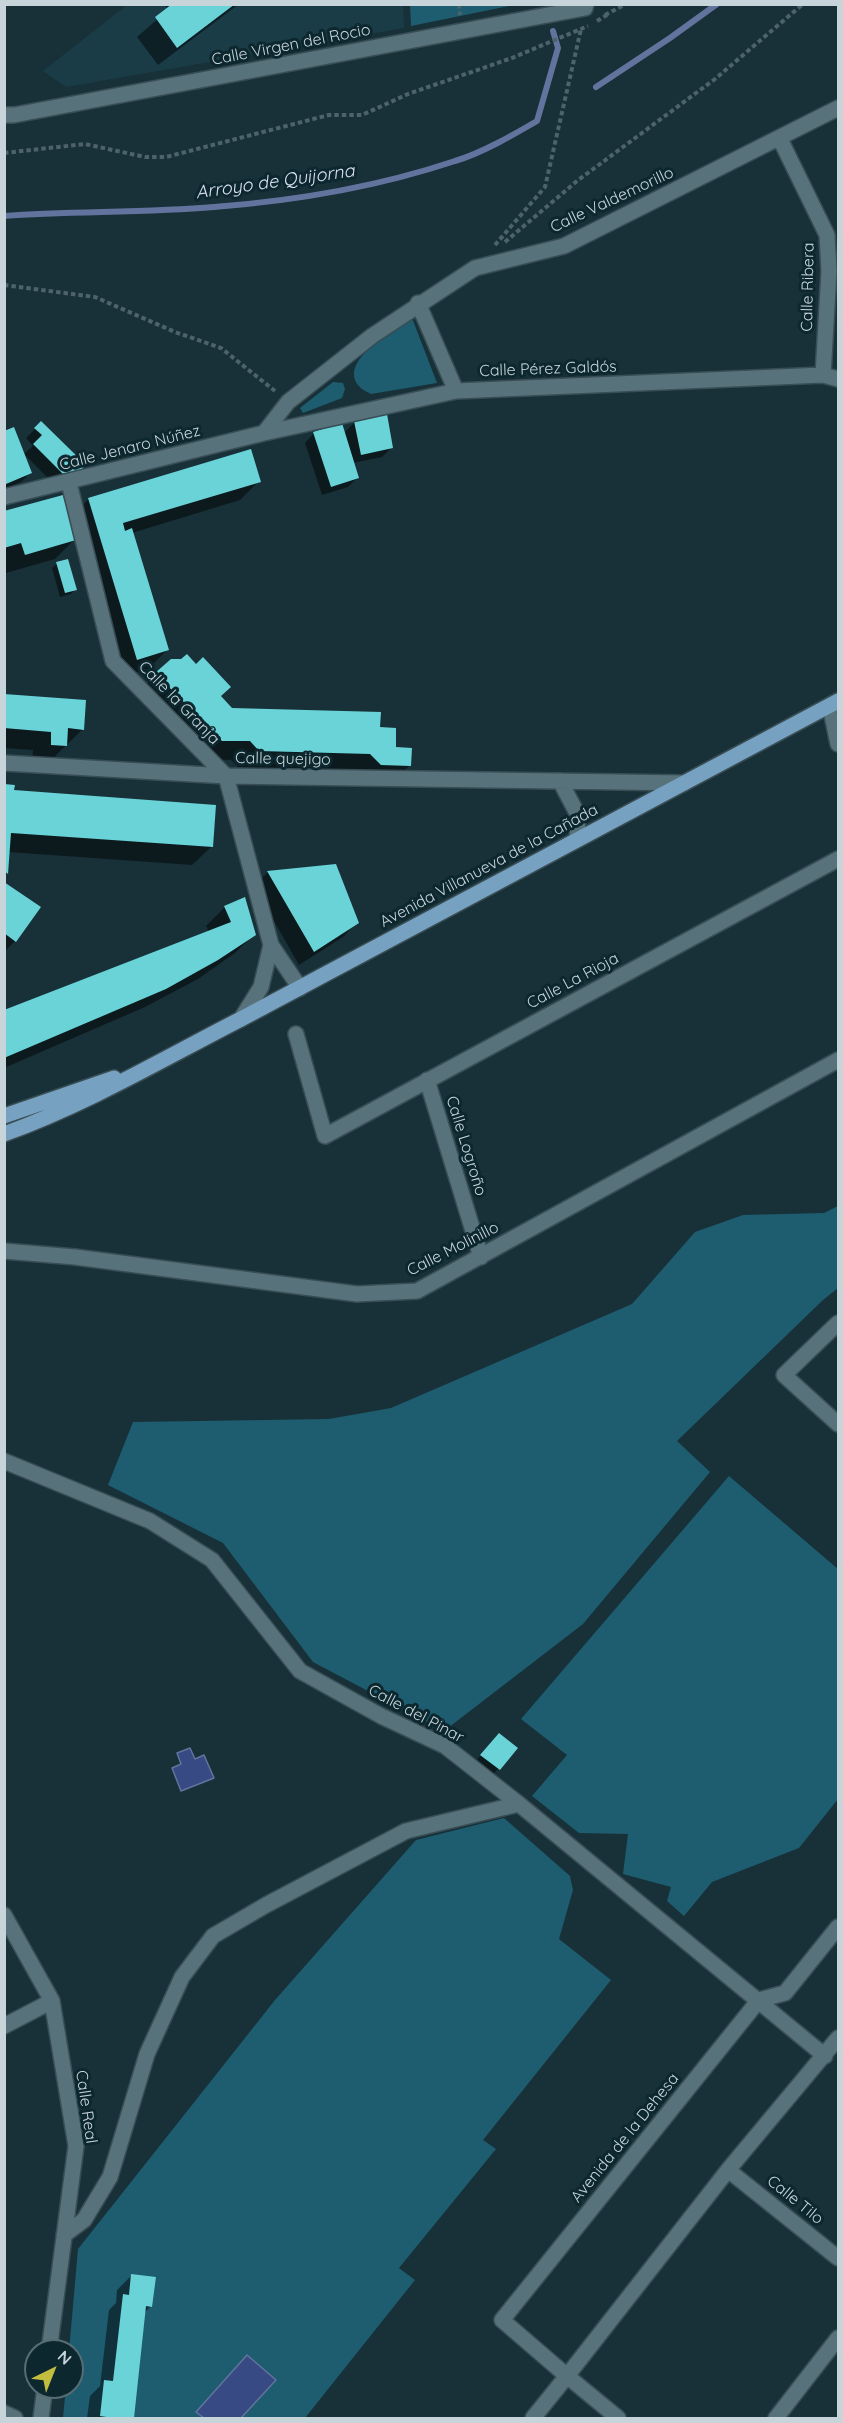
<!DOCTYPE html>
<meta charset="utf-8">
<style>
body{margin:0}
#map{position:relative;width:843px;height:2423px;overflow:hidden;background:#183139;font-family:Quicksand,sans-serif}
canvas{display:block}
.frame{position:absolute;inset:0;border:6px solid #c7d5db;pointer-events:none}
.north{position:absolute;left:24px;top:2339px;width:60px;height:60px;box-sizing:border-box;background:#0d272f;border:2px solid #576d74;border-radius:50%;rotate:43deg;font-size:16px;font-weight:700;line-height:24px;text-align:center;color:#c7d5db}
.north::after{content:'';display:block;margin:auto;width:21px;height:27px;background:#c2bd3f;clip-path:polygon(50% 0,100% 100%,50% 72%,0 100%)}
</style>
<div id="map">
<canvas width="843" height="2423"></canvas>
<div class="frame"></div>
<div class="north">N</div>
</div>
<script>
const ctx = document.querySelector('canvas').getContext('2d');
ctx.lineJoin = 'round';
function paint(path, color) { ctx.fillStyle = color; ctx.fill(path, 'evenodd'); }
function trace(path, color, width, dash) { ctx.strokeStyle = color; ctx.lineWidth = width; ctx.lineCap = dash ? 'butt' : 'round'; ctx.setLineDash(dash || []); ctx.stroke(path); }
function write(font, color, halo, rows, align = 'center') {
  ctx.font = font + ' Quicksand,sans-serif'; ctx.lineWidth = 6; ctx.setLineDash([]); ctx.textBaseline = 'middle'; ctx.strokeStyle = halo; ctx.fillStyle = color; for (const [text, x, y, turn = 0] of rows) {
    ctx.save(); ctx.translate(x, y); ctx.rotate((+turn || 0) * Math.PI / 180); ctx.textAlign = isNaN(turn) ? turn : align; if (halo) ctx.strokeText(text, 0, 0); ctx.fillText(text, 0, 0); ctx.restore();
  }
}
paint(new Path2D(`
 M127,5H403L404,28L66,87L43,71Z`), '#1a3c47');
paint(new Path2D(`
 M410,4H514V5L411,26Z
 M412,318L437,383L371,394C368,392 362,390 359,386C337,361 395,330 412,318Z
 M333,382L343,383L345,389L342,398L303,413L300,408Z
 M838,1206V1288L823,1300L677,1441L710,1472L583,1624L444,1731L313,1662L223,1543L108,1485L133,1422L329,1419L391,1408L632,1304L695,1232L743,1215L824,1213Z
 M729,1476L838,1569V1799L799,1848L712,1882L684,1916L667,1901L671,1887L623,1874L628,1834L579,1833L532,1796L567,1755L521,1719Z
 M504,1818L570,1876L573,1890L559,1939L611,1980L483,2140L496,2149L399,2268L415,2280L305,2418H63L66,2387H72V2351H69L78,2249L275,2000L416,1840Z`), '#1e5c6f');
const water = new Path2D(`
 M190,1748L195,1759L204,1755L214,1778L181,1791L172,1768L181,1764L177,1753Z
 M247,2355L276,2380L241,2418H204L196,2412Z`);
paint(water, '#374a83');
trace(water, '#62749d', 1.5);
paint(new Path2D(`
 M164,4H239L158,65L137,37L168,10Z
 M385,416L392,447L382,457L353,463L358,477L348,487L322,495L305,443L314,433H344L354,423Z
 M41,423L84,465L60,490L24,454L33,446L26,438Z
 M4,432L30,473L21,482L4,489Z
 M259,481L240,500L132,533L167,650L148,669L118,678L76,538L55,559L6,573L4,513L68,519L89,499Z
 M57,564L75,590L71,594L60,597L52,568Z
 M171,660L219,696L231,709L379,729L410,765L391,784L240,769L231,760L203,759L137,693Z
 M4,696L83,729L47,764L32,763L33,750L4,748Z
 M4,785L13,792L212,846L192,865L8,852L7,873L4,875Z
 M268,872L357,922L343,937L299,965L254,886Z
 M4,884L15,941L4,952Z
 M225,907L254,934L235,953L198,979L145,1007L4,1068V1012L209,932L206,926Z
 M499,1735L516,1748L489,1779L472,1765Z
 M131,2276L151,2306L144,2313L132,2418H87L90,2396L100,2386L109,2310L116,2303L117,2290Z`), '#0007');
trace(new Path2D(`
 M596,87L670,38L717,4
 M4,216C74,211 144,213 214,207C293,201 380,186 455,161C482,153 513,135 537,121L558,48L553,31`), '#62749d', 6);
paint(new Path2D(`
 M172,4H235L177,48L155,17Z
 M387,414L393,448L361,455L354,421Z
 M41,421L86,465L70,481L33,444L42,435L34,428Z
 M342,423L359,478L331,487L313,432Z
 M14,427L32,473L6,484L4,431Z
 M251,449L261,482L123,523L125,531L132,528L169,650L137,660L88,498Z
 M63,495L76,540L25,555L21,543L4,548V511Z
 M68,559L77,590L65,593L56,562Z
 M187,654L196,664L203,657L231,687L221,696L232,708L381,712L380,727L396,728V747L412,748L411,766L381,765L370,754L259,751L250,741H222L155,673L171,659H181Z
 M4,694L86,700L84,730L68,728L67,746L51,745V732L4,728Z
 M4,784L15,785L14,790L216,805L213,847L11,833L8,874L4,871Z
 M336,864L359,923L314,952L267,871Z
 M4,882L41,907L16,942L4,933Z
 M245,897L256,935L218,960L166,989L4,1058V1010L231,922L224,906Z
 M499,1733L518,1748L500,1770L480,1755Z
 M131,2274L156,2277L152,2307L146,2306L134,2418H113L100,2416L104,2380L113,2381L123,2294L129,2295Z`), '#69d3d8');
const minor = new Path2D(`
 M4,115H14L585,8L586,4
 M780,139L827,235L829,271L823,375
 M418,303L456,391
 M264,433L288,402L372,336L475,268L564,246L838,108
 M69,483L113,661L226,776L271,945L300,988
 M4,497L264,433L456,391L823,375L838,379
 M830,706L838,744
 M4,763L226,776L684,783
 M560,781L578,815L577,840
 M241,1019L261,987L271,945
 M296,1034L325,1136L838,859
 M427,1080L481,1257
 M4,1251L75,1257L357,1294L417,1291L838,1060
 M838,1323L784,1375L838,1424
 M4,1461L150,1521L212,1560L300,1671L381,1716L445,1746L519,1804L825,2056
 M4,1915L52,2001L76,2146L49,2351
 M4,2026L52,2001
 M728,2170L838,2258
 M64,2235L84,2220L110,2177L147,2054L182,1977L213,1936L266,1905L406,1831L519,1804
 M4,2413L15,2418
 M41,2418L45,2387
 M533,2418L567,2376L502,2320L759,2000L785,1993L838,1927
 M618,2418L567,2376L728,2170L838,2038
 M776,2418L838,2338`);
const major = new Path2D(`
 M4,1116L114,1078
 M4,1134C87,1104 163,1059 241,1019L838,701`);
trace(minor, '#384d54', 18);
trace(major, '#384d54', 18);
trace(new Path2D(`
 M459,4L460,15
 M605,15L626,4
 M597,21L607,15
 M4,153L85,144L145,157H166L329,115H362L408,94L512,58L588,26
 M505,242L577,181L715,79L803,4
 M495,245L545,187L581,29
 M4,285L95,297L175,332L221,348L275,391`), '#4d626a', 4, [4.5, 3]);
trace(minor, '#57727b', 15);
trace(major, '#77a1c1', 15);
write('16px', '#c7d5db', '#0d272f', [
 ["Calle Virgen del Rocio",291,45,-11],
 ["Calle Valdemorillo",612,200,-25],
 ["Calle Ribera",808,287,-89],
 ["Calle Pérez Galdós",548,369,-2],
 ["Calle Jenaro Núñez",130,448,-14],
 ["Calle la Granja",179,703,46],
 ["Calle quejigo",283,759,1],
 ["Avenida Villanueva de la Cañada",489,866,-28],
 ["Calle La Rioja",573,981,-28],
 ["Calle Logroño",466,1146,73],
 ["Calle Molinillo",453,1249,-27],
 ["Calle del Pinar",416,1714,28],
 ["Calle Real",86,2107,82],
 ["Avenida de la Dehesa",625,2138,-51],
 ["Calle Tilo",795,2200,39]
]);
write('italic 18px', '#d9e0f2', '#0d272f', [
 ["Arroyo de Quijorna",275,182,-8]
]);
</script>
